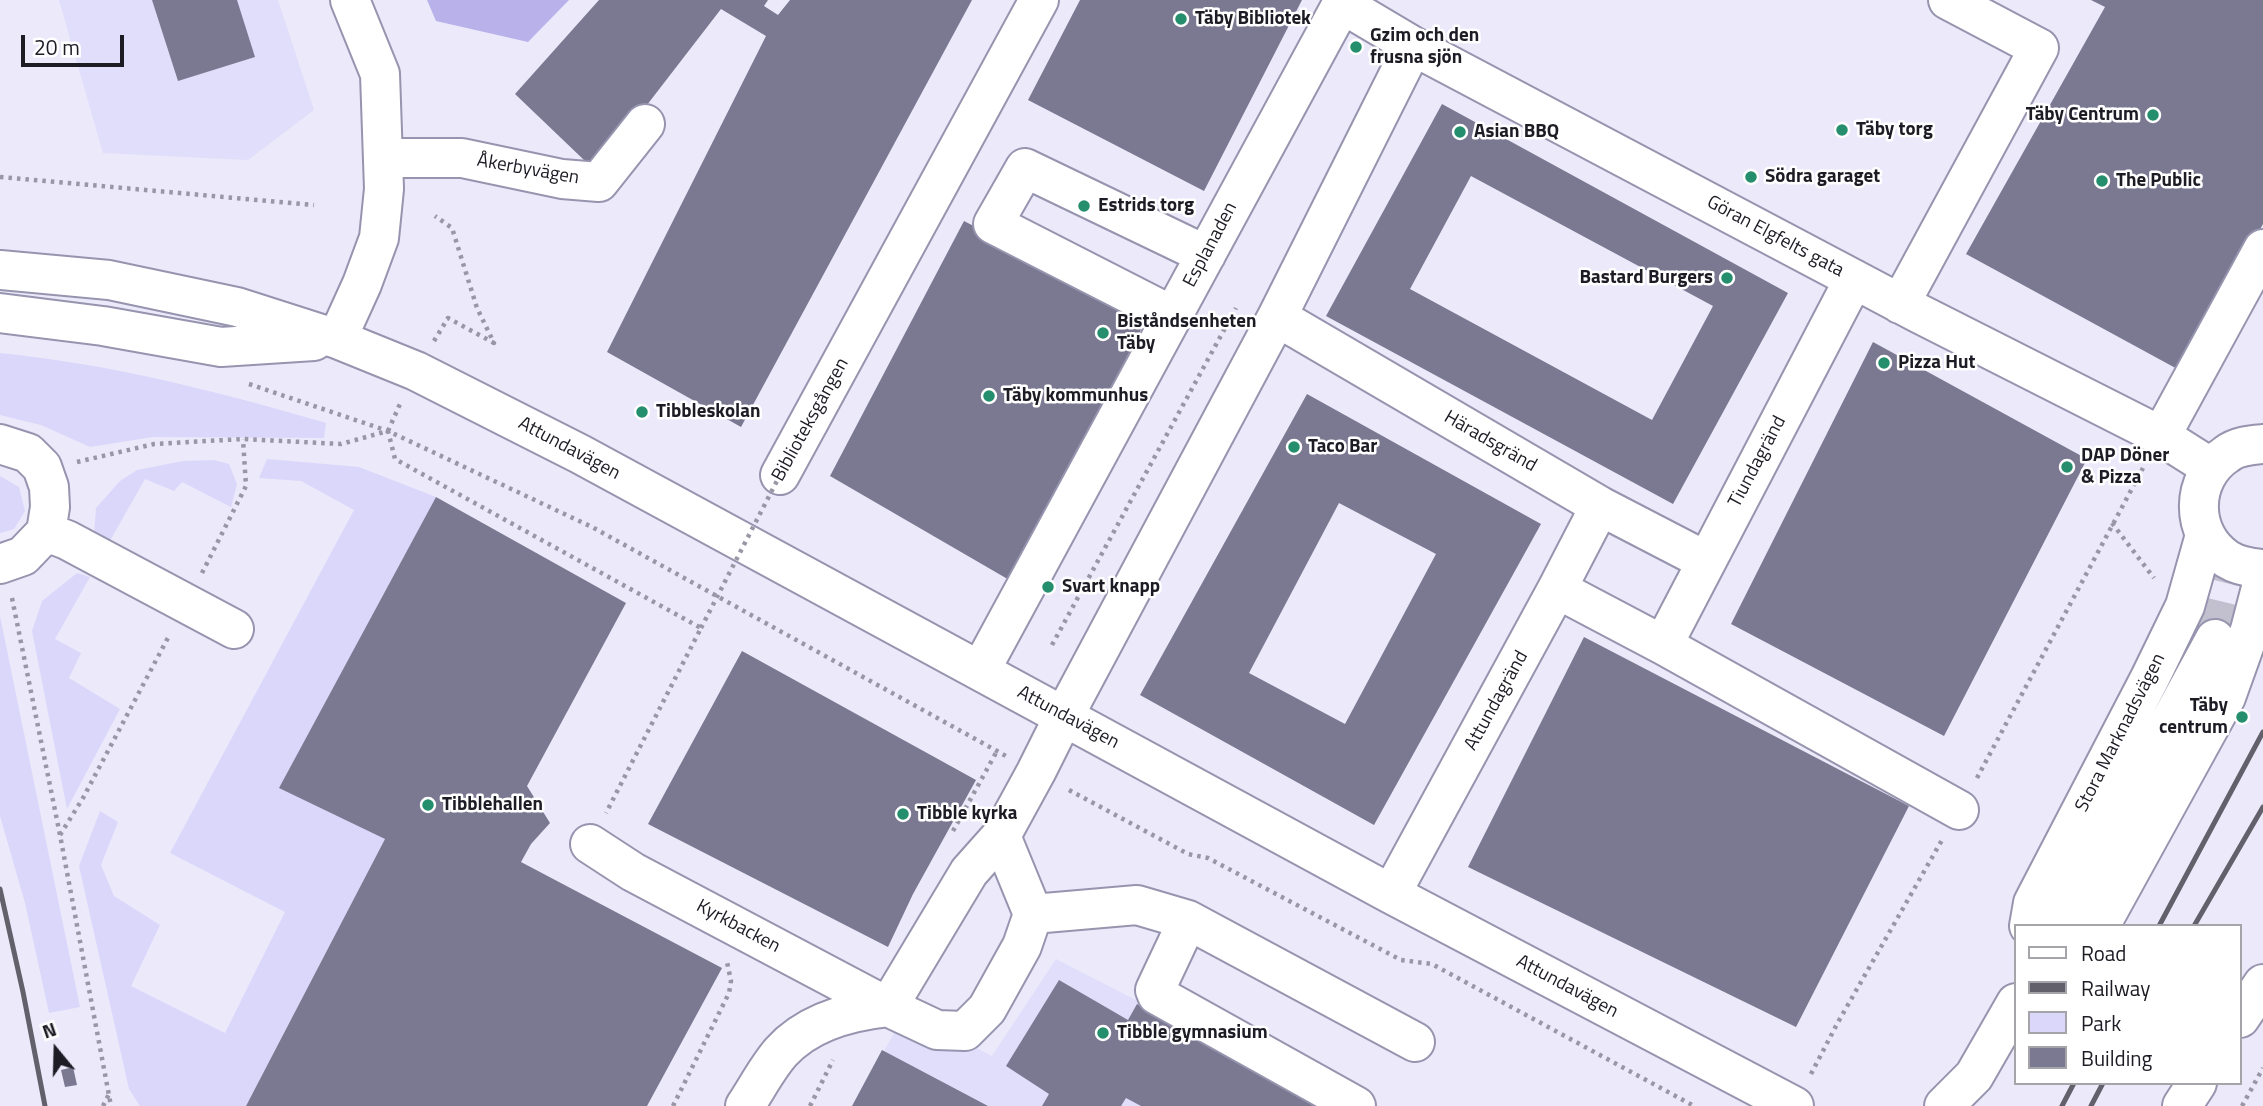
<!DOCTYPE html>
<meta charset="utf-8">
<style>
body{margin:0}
#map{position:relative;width:2263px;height:1106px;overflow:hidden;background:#ebe9fa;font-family:"Titillium Web",sans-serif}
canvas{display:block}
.legend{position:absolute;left:2014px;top:924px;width:228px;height:161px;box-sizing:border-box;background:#fff;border:2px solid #a5a4a8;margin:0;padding:9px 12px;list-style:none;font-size:21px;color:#1d1c25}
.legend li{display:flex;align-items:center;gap:14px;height:35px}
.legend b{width:35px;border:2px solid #a5a4a8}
.north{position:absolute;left:21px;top:1015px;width:70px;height:70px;-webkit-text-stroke:5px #fff;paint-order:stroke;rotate:341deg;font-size:19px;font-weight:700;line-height:28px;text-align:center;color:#1d1c25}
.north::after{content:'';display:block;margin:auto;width:24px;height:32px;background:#1d1c25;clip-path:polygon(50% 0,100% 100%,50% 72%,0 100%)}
.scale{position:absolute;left:21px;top:35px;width:103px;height:32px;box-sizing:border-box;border:4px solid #1d1c25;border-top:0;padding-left:9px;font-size:21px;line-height:24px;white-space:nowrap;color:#1d1c25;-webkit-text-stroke:5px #fff;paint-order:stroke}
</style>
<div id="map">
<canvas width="2263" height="1106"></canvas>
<ul class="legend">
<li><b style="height:9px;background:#fff"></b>Road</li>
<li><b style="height:9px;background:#61606b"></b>Railway</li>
<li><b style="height:19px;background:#dbd7fb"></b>Park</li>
<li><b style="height:19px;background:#7b7891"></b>Building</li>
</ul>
<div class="north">N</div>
<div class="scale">20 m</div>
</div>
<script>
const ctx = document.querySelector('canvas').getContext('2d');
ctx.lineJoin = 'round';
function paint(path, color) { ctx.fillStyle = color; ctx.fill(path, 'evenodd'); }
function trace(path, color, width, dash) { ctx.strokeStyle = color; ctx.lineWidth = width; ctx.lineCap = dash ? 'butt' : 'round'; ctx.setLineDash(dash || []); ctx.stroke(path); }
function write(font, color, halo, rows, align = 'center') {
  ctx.font = font + ' "Titillium Web",sans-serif'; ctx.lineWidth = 5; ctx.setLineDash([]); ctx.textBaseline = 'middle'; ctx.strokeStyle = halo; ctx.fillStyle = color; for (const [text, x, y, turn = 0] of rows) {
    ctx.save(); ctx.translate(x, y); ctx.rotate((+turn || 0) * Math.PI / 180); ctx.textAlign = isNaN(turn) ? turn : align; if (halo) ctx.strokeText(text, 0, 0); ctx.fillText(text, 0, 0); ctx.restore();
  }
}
paint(new Path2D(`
 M59,0H278L314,110L248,160L103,153Z
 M1056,959L1342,1106H854L906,1011L992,1056Z`), '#e0defa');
paint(new Path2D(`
 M0,353C111,364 220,392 326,423L324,438L153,437L90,447L41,425L0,415Z
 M267,459L359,467L436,497L280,787L385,839L246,1106H140L129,1089L79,866L100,811L118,822L101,865L114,896L160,925L131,986L225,1033L285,912L170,853L354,510L301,481L259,478Z
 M214,460L229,464L237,484L231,507L182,482L174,491L145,479L107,546L94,535L96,508L120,481L137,470L183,461Z
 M0,476L19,487L25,511L14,529L0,533Z
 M77,573L90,577L55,639L81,653L69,678L120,709L67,809L32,631L42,601Z
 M0,616L80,1007L49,1013L25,903L0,816Z`), '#dbd7fb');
paint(new Path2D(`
 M427,0H569L528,42L436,21Z`), '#b8b1ea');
paint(new Path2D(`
 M152,0H237L255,57L178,81Z
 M599,0H768L764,6L778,15L790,0H972L741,427L607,352L766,36L721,9L603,162L584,160L515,94Z
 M1080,0H1302L1204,191L1028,100Z
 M2091,0H2263V224L2181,371L1966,254L2105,7Z
 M1442,104L1788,293L1673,504L1326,316ZM1471,176L1713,306L1652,420L1410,289Z
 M964,221L1148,316L1011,581L830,476Z
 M1873,342L2087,459L1944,736L1731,624Z
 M1307,394L1541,524L1374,825L1140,695ZM1339,503L1436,554L1345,724L1249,673Z
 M436,497L626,603L527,786L550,823L531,844L521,862L722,968L647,1106H246L385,839L279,788Z
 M1584,637L1909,806L1796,1027L1468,867Z
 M742,651L976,780L913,894L888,947L648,824Z
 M1059,980L1128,1020L1137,1004L1324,1106H1141L1126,1098L1121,1106H1042L1049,1094L1006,1066Z
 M882,1050L988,1106H852Z
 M73,1067L77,1085L65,1087L61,1070Z`), '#7b7891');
trace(new Path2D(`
 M2215,639L2238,545`), '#c2c0cf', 38, [38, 19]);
const minor = new Path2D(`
 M1342,4L1413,46L1918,313L2161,436L2210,467
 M383,158H462L562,179L599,182L645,124
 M0,270L109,280L237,307L337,339L416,371L580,454L1391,894L1794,1106
 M1900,304L2039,48L1948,0
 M0,313L103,326L221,347L314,341
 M1173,316L993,224L1025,168L1206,255
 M1277,317L1600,506L1706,561
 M337,339L362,284L379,238L384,189L380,74L350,0
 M2161,436L2263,249
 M0,444L28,453L42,467L49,487L50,507L46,532L23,556L0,564
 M2263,444C2251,445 2237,446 2227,454C2190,478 2189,534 2227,559C2238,566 2250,568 2263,569
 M780,475L1039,0
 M46,532L67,540L234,629
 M1557,589L1663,645L1959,810
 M1663,645L1854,279
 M980,671L1344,0
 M590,844L633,872L888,1007L937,1030L965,1031L987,1009L1022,946L1033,914L1001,836
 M1391,894L1557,589L1600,506
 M1033,914L1137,905L1188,920L1415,1042
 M1188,920L1155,990L1157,995L1356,1106
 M2029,926L2033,903L2150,678L2185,606L2205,535
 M2059,926L2215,639
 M2100,926L2226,697L2250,630L2263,580
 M888,1007L969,872L1001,836L1036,772L1064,716L1277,317L1413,46
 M2240,1018L2263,984
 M745,1106C757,1088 767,1068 781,1052C808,1022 850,1011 888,1007
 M1944,1106L1974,1076L2016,1003
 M2182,1106L2197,1083`);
trace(minor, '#9694ae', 42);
trace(new Path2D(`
 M0,177L314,205
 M434,341L448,318L494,343L477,308L452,228L435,216
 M249,384L388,431L592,527L1006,756
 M388,431L400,404
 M77,462L154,444L243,439L341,444L388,431L395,459L701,628L606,813
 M2112,523L2154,578
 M202,573L246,486L243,439
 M12,598L60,835L111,1106
 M1052,645L1236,308
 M1977,778L2143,468
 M1069,790L1188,854L1208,858L1401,960L1432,964L1694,1106
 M953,831L997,751
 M60,835L83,798L170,634
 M1811,1074L1837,1024L1942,840
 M103,1106L109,1094
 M673,1106L729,993L731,981L727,962
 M810,1106L833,1060
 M2242,1106L2263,1068`), '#9997a5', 4.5, [3.5, 5]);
trace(minor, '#fff', 38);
trace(new Path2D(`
 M0,889L23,992L45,1106
 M2159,926L2263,732
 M2194,926L2263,807
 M2062,1106L2074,1083
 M2091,1106L2103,1083`), '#61606b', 5);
trace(new Path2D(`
 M701,628L780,475`), '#9997a5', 4.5, [3.5, 5]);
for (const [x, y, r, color] of [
 [1181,19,7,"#258f6d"],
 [1356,47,7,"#258f6d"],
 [2153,115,7,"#258f6d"],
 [1842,130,7,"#258f6d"],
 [1460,132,7,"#258f6d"],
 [1751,177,7,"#258f6d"],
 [2102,181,7,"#258f6d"],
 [1084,206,7,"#258f6d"],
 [1727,278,7,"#258f6d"],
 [1103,333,7,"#258f6d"],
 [1884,363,7,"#258f6d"],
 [989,396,7,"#258f6d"],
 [642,412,7,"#258f6d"],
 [1294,447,7,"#258f6d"],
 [2067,467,7,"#258f6d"],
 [1048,587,7,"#258f6d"],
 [2242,717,7,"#258f6d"],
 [428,805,7,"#258f6d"],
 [903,814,7,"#258f6d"],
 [1103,1033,7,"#258f6d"]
]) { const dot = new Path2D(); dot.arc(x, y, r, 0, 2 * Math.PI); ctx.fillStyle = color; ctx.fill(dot); trace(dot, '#fff', 2.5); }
write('bold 19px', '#1d1c25', '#fff', [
 ["Täby Bibliotek",1195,19],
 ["Gzim och den",1370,36],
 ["frusna sjön",1370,58],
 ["Täby Centrum",2139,115,"right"],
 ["Täby torg",1856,130],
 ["Asian BBQ",1474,132],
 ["Södra garaget",1765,177],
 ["The Public",2116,181],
 ["Estrids torg",1098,206],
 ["Bastard Burgers",1713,278,"right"],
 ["Biståndsenheten",1117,322],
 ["Täby",1117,344],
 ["Pizza Hut",1898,363],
 ["Täby kommunhus",1003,396],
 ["Tibbleskolan",656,412],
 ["Taco Bar",1308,447],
 ["DAP Döner",2081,456],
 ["& Pizza",2081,478],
 ["Svart knapp",1062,587],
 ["Täby",2228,706,"right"],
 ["centrum",2228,728,"right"],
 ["Tibblehallen",442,805],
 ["Tibble kyrka",917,814],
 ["Tibble gymnasium",1117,1033]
], 'left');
write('19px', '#1d1c25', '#fff', [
 ["Åkerbyvägen",528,170,10],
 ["Göran Elgfelts gata",1775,237,28],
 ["Esplanaden",1211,245,-62],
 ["Biblioteksgången",811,420,-61],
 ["Häradsgränd",1490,442,30],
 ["Attundavägen",569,449,28],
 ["Tiundagränd",1758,462,-62],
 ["Attundagränd",1497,701,-61],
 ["Attundavägen",1068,718,28],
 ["Stora Marknadsvägen",2121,733,-63],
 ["Kyrkbacken",738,927,28],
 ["Attundavägen",1567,987,28]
]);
</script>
